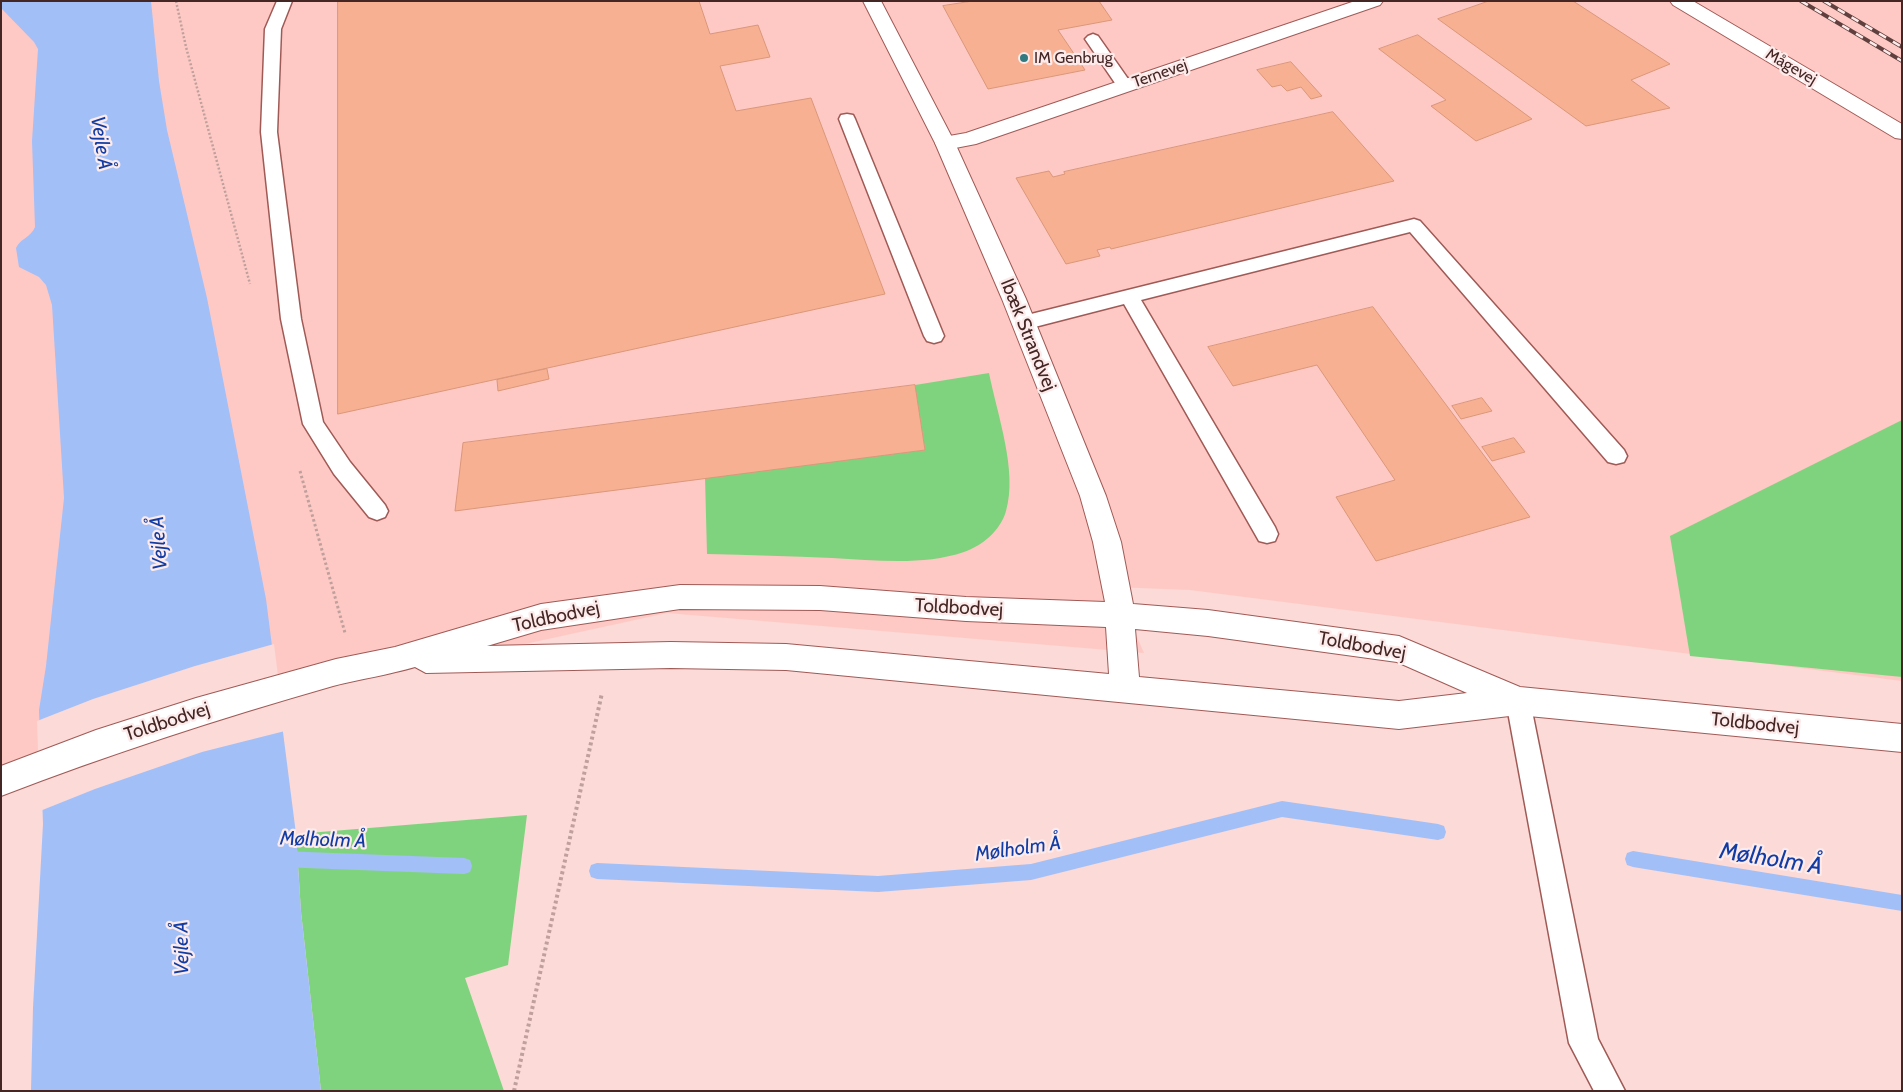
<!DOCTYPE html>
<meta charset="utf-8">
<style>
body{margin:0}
#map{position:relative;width:1903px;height:1092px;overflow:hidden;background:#fbdad7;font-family:Cabin,sans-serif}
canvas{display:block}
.frame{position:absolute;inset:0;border:2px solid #442624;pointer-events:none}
</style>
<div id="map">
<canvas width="1903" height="1092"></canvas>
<div class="frame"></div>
</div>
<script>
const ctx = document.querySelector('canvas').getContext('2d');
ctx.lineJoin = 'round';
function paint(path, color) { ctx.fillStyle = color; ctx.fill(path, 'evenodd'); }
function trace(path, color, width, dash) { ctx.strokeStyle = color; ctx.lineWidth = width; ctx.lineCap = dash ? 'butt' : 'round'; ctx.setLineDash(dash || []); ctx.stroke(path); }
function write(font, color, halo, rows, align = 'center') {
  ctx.font = font + ' Cabin,sans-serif'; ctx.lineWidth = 4.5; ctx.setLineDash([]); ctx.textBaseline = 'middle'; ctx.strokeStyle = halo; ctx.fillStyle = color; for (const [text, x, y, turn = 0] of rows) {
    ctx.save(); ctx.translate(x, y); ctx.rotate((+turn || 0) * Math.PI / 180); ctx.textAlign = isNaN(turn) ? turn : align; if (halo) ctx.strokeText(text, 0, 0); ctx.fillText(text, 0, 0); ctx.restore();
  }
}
paint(new Path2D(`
 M1,1H1902V681L1190,590L1115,587L1144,653L667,613L172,721L1,794Z`), '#fec9c4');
paint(new Path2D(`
 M989,373C997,414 1018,471 1006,511C1001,530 982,546 964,552C923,566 875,560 832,558C791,556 749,555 707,554L705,478L925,450L915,385Z
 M1902,420V677L1690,656L1670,536Z
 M527,815L508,965L465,978L504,1091H321L301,912L296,834Z`), '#80d37e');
paint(new Path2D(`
 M1,1H151L159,81L167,130L207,298L266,599L296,834L301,912L321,1091H31L33,1008L43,824L39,710L46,666L64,498L52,305L46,285L39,277L19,267L16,248C20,239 31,237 35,227L32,141L38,49L34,42L1,8Z`), '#a2bff8');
paint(new Path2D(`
 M274,644L285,731L202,752L95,789L40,811L37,721L93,699L195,666Z`), '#fbdad7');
paint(new Path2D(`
 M1282,801L1438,824L1444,826L1446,832L1444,838L1438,840L1282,817L1031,880L878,892L597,879L591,877L589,871L591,865L597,863L878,876L1031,864Z
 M280,851L464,858L470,860L472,866L470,872L464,874L280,867L274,865L272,859L274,853Z
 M1633,851L1902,895V911L1633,867L1627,865L1625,859L1627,853Z`), '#a2bff8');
const building = new Path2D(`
 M338,1H699L710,34L758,25L770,57L720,66L736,111L811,98L885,294L338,414Z
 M973,1H1099L1112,20L1058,30L1085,70L988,89L943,6Z
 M1489,1H1573L1670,64L1631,80L1670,108L1586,126L1438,19Z
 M1418,35L1532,119L1476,141L1431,106L1446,100L1379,49Z
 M1291,62L1322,96L1311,99L1301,87L1287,91L1281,85L1272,87L1257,70Z
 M1333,112L1394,181L1111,249L1110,247L1097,250L1100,256L1066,264L1016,178L1049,171L1053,177L1065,174L1064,172Z
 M1373,307L1530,517L1376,561L1336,497L1395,480L1317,365L1233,386L1208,347Z
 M547,369L549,379L498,391L497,380Z
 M915,385L925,450L455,511L463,443Z
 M1482,398L1492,411L1461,419L1452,406Z
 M1514,438L1525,452L1492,461L1482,447Z`);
paint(building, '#f7b092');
trace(building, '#dc977a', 1);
const lane = new Path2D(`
 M277,1H292L281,29L277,132L301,319L323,422L350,462L385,505L388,511L385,517L377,520L369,517L334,474L303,424L281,319L261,132L265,29Z
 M1093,34L1098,36L1133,86L1131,89H1119L1117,86L1085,39L1088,36Z
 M847,114L853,115L855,119L944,336L941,341L934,343L927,341L924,336L839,119L841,115Z
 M1414,219L1420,221L1624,450L1627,456L1624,462L1616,464L1608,462L1410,232L1141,300L1275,527L1278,534L1275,541L1267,543L1259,541L1124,304L1023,330L1016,328L1013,323L1016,318L1023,316Z
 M1518,690L1527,693L1530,701L1598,1039L1625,1091H1594L1569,1043L1506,701L1509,693Z`);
const street = new Path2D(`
 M1355,1H1383L1380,5L976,144L945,150L938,148L935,143L938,138L966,133Z
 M1670,1H1693L1902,124V139L1895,138L1673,5Z`);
const secondary = new Path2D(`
 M863,1H881L955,143L1026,299L1106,496L1121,542L1133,604L1208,610L1399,636L1520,687L1902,724V752L1518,715L1399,729L786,670L671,668L426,673L415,667C388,675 360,679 333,686C221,718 110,754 1,796V766L96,730L196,698L336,659L395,647L541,604L680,585L820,586L966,597L1105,602L1093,542L1080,496L1002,299L935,143ZM680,609L820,610L966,621L1106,627L1109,674L786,644L671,642L487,646L541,630ZM1135,629L1208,636L1397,662L1467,693L1399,701L1139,677Z`);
trace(lane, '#a05a56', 3);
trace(street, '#a05a56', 2);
trace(secondary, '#a05a56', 2);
trace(new Path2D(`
 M176,1L186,47L250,284`), '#c0a09d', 2.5, [2, 2]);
trace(new Path2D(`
 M300,471L345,633`), '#c0a09d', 3, [2.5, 2.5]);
trace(new Path2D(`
 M514,1091L602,693`), '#c0a09d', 4, [3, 3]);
paint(lane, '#fff');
paint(street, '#fff');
paint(secondary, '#fff');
const rail = new Path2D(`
 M1801,1L1902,61
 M1824,1L1902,47`);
trace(rail, '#5f403e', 4);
trace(rail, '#fcebea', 2.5, [8]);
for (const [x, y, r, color] of [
 [1024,58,5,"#317a80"]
]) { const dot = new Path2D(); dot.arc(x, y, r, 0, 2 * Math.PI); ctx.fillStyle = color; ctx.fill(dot); trace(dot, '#fcebea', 2); }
write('16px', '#442624', '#fcebea', [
 ["IM Genbrug",1034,58]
], 'left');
write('16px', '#442624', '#fcebea', [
 ["Mågevej",1791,67,30],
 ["Ternevej",1160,74,-19]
]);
write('19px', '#442624', '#fcebea', [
 ["Ibæk Strandvej",1028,335,68],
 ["Toldbodvej",959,608,3],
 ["Toldbodvej",556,617,-12],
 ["Toldbodvej",1362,646,10],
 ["Toldbodvej",167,722,-18],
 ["Toldbodvej",1755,724,6]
]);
write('italic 20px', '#123ca5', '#fcebea', [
 ["Vejle Å",101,143,81],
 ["Vejle Å",159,543,-94],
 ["Mølholm Å",323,840,2],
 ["Mølholm Å",1018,849,-8],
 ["Vejle Å",182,948,-91]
]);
write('italic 24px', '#123ca5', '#fcebea', [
 ["Mølholm Å",1771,859,9]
]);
</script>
